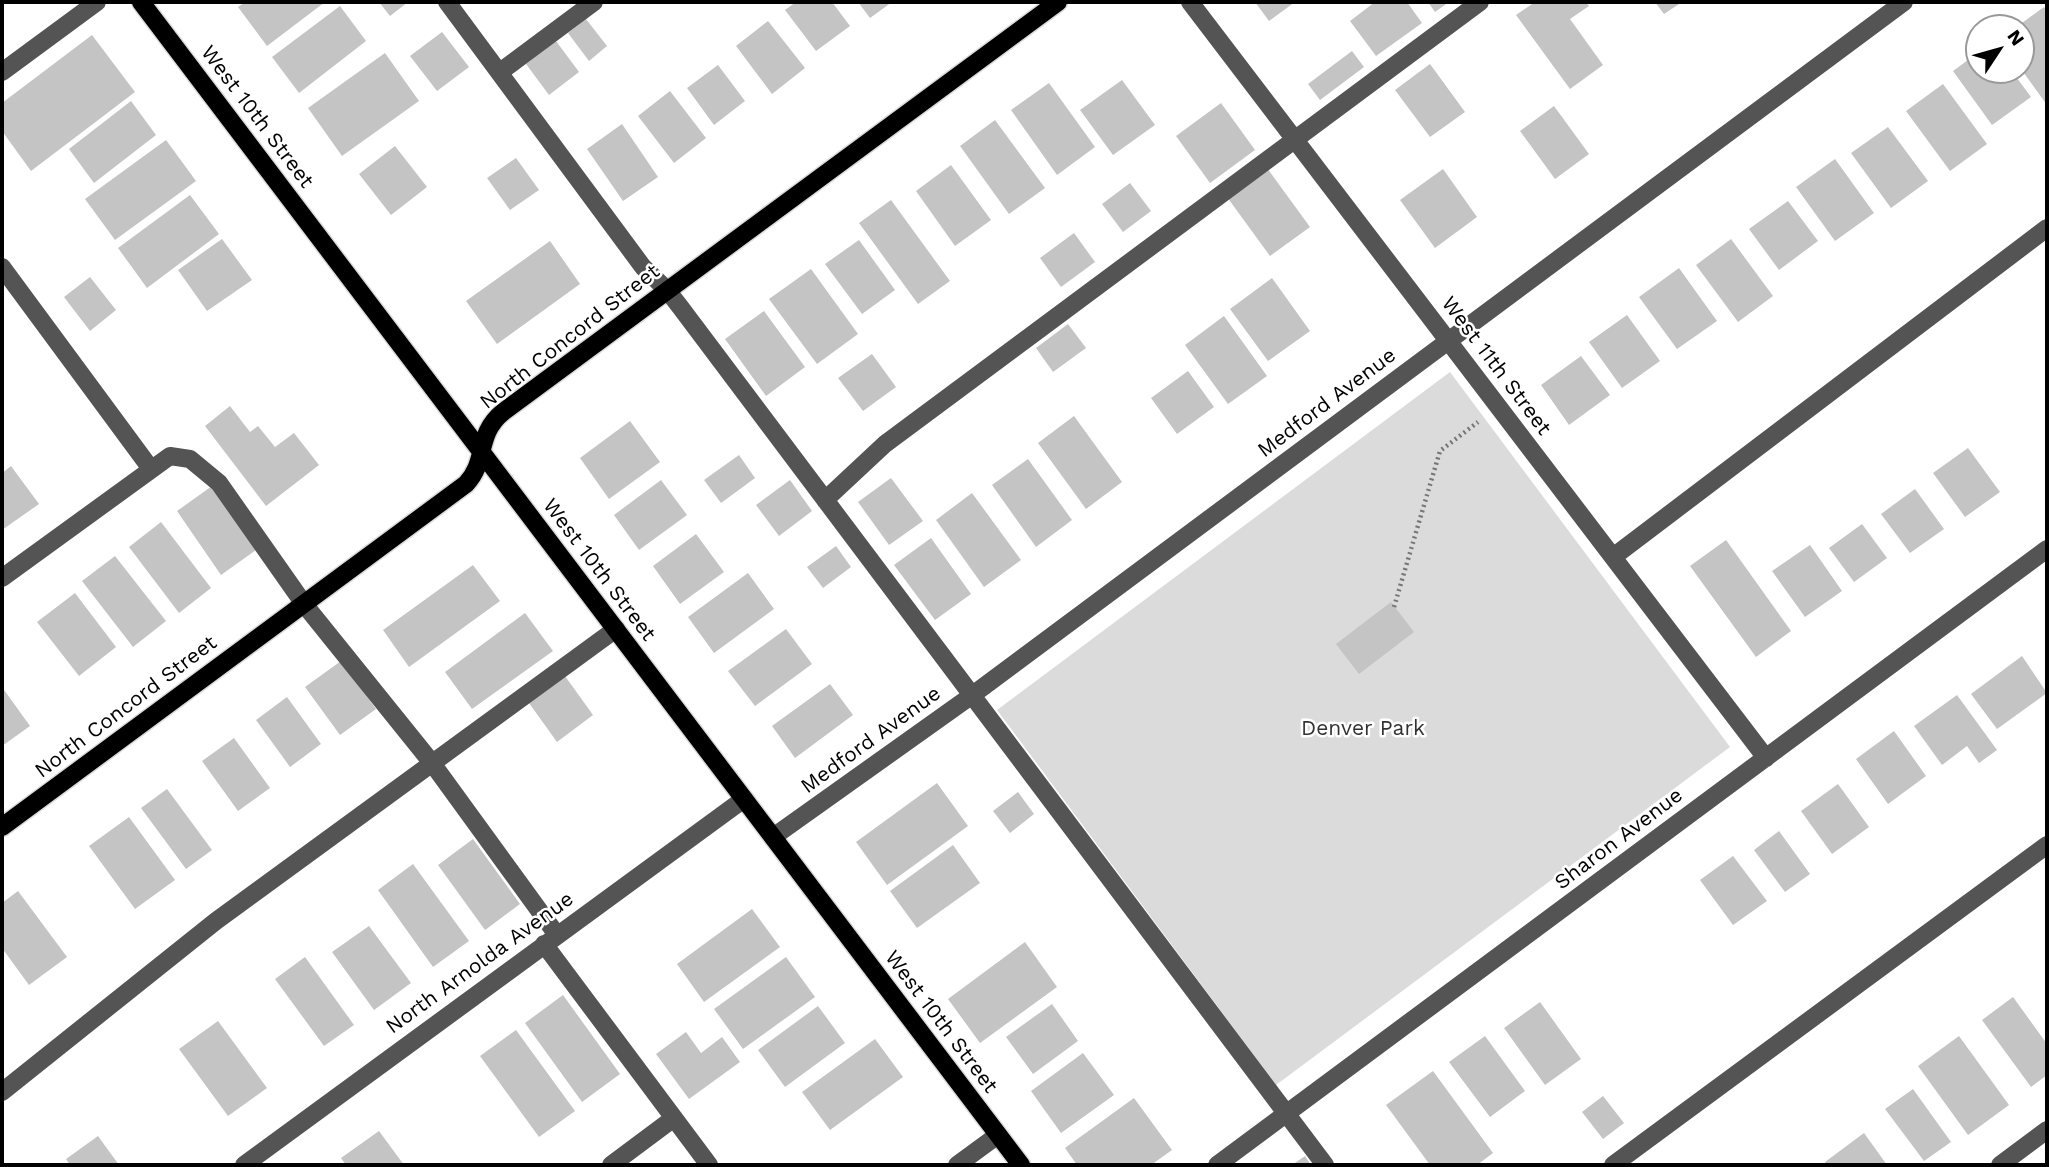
<!DOCTYPE html>
<style>
body{margin:0}
#map{position:relative;width:2049px;height:1167px;overflow:hidden;background:#fff;font-family:"Work Sans",sans-serif}
canvas{display:block}
.frame{position:absolute;inset:0;border:4px solid #000;pointer-events:none}
.north{position:absolute;left:1965px;top:14px;width:70px;height:70px;box-sizing:border-box;background:#fff;border:2px solid #999;border-radius:50%;rotate:54deg;font-size:19px;font-weight:700;line-height:28px;text-align:center;color:#000}
.north::after{content:'';display:block;margin:auto;width:24px;height:32px;background:#000;clip-path:polygon(50% 0,100% 100%,50% 72%,0 100%)}
</style>
<div id="map">
<canvas width="2049" height="1167"></canvas>
<div class="frame"></div>
<div class="north">N</div>
</div>
<script>
const ctx = document.querySelector('canvas').getContext('2d');
ctx.lineJoin = 'round';
function paint(path, color) { ctx.fillStyle = color; ctx.fill(path, 'evenodd'); }
function trace(path, color, width, dash) { ctx.strokeStyle = color; ctx.lineWidth = width; ctx.lineCap = dash ? 'butt' : 'round'; ctx.setLineDash(dash || []); ctx.stroke(path); }
function write(font, color, halo, rows, align = 'center') {
  ctx.font = font + ' "Work Sans",sans-serif'; ctx.lineWidth = 5; ctx.setLineDash([]); ctx.textBaseline = 'middle'; ctx.strokeStyle = halo; ctx.fillStyle = color; for (const [text, x, y, turn = 0] of rows) {
    ctx.save(); ctx.translate(x, y); ctx.rotate((+turn || 0) * Math.PI / 180); ctx.textAlign = isNaN(turn) ? turn : align; if (halo) ctx.strokeText(text, 0, 0); ctx.fillText(text, 0, 0); ctx.restore();
  }
}
paint(new Path2D(`
 M1450,372L1730,747L1276,1085L997,710Z`), '#dbdbdb');
paint(new Path2D(`
 M245,2H325L267,46L238,7Z
 M379,2H408L390,16Z
 M796,2H832L850,26L816,51L785,10Z
 M858,2H892L870,18Z
 M1255,2H1295L1269,21Z
 M1375,2H1407L1422,23L1376,56L1350,21Z
 M1428,2H1449L1435,12Z
 M1535,2H1586L1589,6L1570,19L1603,65L1570,89L1516,15Z
 M1655,2H1682L1664,14Z
 M340,6L366,41L299,93L272,57Z
 M2044,7L2047,12V105L2021,69V28H2015Z
 M586,19L607,46L589,61L568,33Z
 M768,21L805,68L772,94L736,46Z
 M442,32L469,67L437,91L410,56Z
 M92,35L135,92L31,171L2,131V103Z
 M556,41L579,72L549,95L526,64Z
 M1352,51L1364,67L1320,100L1308,84Z
 M1979,52V70H2011L2031,97L1992,125L1953,71Z
 M385,53L419,101L342,156L308,108Z
 M1430,64L1465,112L1430,137L1395,90Z
 M718,65L745,101L714,125L687,88Z
 M1122,80L1155,125L1113,155L1080,110Z
 M1049,83L1095,147L1057,175L1011,110Z
 M1943,84L1987,144L1950,171L1906,111Z
 M670,91L706,138L674,163L638,116Z
 M131,101L156,135L94,183L69,149Z
 M1221,103L1255,150L1210,183L1176,136Z
 M1554,106L1589,154L1555,179L1520,131Z
 M995,120L1045,188L1009,214L960,146Z
 M622,124L658,177L623,201L587,149Z
 M1888,127L1928,181L1891,208L1851,153Z
 M166,140L196,181L115,240L85,199Z
 M395,146L427,187L391,215L359,174Z
 M516,158L539,190L510,210L487,178Z
 M1835,159L1874,213L1835,241L1796,187Z
 M951,165L991,220L955,246L916,191Z
 M1267,168L1310,227L1270,256L1227,197Z
 M1443,169L1477,217L1435,248L1400,200Z
 M1130,183L1151,211L1123,232L1102,204Z
 M190,195L219,234L147,288L118,248Z
 M891,200L950,281L918,304L859,223Z
 M1788,201L1818,241L1779,270L1749,229Z
 M1074,233L1095,262L1061,287L1040,258Z
 M222,239L252,280L207,311L178,270Z
 M1731,239L1773,296L1738,322L1696,265Z
 M859,240L895,290L862,314L825,264Z
 M550,241L580,284L497,344L466,301Z
 M1679,268L1717,321L1677,349L1639,297Z
 M811,269L858,334L817,364L769,299Z
 M90,277L116,310L90,331L64,297Z
 M1272,278L1310,331L1268,361L1230,309Z
 M764,311L805,367L766,396L725,339Z
 M1627,315L1660,361L1622,388L1589,342Z
 M1224,316L1267,376L1228,404L1185,345Z
 M1068,324L1086,348L1053,372L1036,348Z
 M872,354L896,387L863,411L838,378Z
 M1581,356L1610,395L1569,425L1541,385Z
 M1188,371L1214,407L1177,434L1151,398Z
 M230,406L250,432L258,426L275,447L294,433L319,465L266,506L205,426Z
 M1074,416L1122,482L1086,509L1038,443Z
 M630,421L660,462L609,499L580,458Z
 M1968,448L2000,492L1965,517L1933,473Z
 M739,455L755,478L721,503L704,480Z
 M1028,459L1072,520L1036,547L992,485Z
 M11,466L39,504L2,530V473Z
 M891,478L923,521L889,545L858,502Z
 M661,480L687,515L639,550L614,515Z
 M790,480L812,511L779,536L756,505Z
 M212,486L256,550L221,575L177,511Z
 M1915,489L1944,529L1910,553L1881,514Z
 M972,493L1021,560L984,587L936,520Z
 M161,522L211,588L179,613L129,547Z
 M1862,524L1887,558L1854,582L1829,548Z
 M696,534L724,572L680,604L653,566Z
 M931,538L971,594L935,620L894,565Z
 M1726,540L1791,631L1756,657L1690,566Z
 M1810,545L1842,591L1805,617L1772,571Z
 M836,546L851,567L823,588L807,567Z
 M115,556L166,621L133,647L82,581Z
 M473,565L500,601L409,667L383,630Z
 M748,573L774,609L714,653L688,617Z
 M75,593L116,647L79,676L37,622Z
 M1391,602L1414,632L1359,674L1336,644Z
 M525,613L553,651L472,709L445,672Z
 M786,629L812,664L755,706L728,671Z
 M2022,656L2047,693L1997,729L1971,694Z
 M341,661L376,709L340,735L305,687Z
 M565,676L593,715L557,742L529,703Z
 M830,684L853,715L795,758L772,726Z
 M2,687L30,726L2,746Z
 M1957,695L1997,750L1979,763L1967,746L1942,765L1914,726Z
 M287,697L321,744L290,767L256,720Z
 M1894,731L1926,776L1888,804L1856,759Z
 M234,738L270,788L238,811L202,761Z
 M937,783L968,826L887,885L856,842Z
 M1838,784L1869,827L1832,854L1801,811Z
 M167,789L212,850L186,869L141,808Z
 M1018,792L1034,814L1010,833L993,811Z
 M129,817L175,880L135,909L89,846Z
 M1779,831L1810,874L1785,892L1754,850Z
 M473,839L520,904L485,930L438,865Z
 M953,845L980,883L917,928L890,891Z
 M1733,856L1767,901L1733,925L1700,880Z
 M413,864L469,941L433,967L378,890Z
 M18,891L67,957L29,985L2,948V903Z
 M752,909L780,947L704,1002L677,964Z
 M369,926L411,983L374,1010L332,952Z
 M1025,942L1057,987L980,1043L948,999Z
 M305,957L354,1025L324,1046L275,979Z
 M786,957L815,997L743,1049L714,1009Z
 M563,995L620,1074L582,1102L525,1023Z
 M2013,997L2047,1044V1075L2031,1087L1982,1020Z
 M1540,1002L1581,1059L1545,1085L1504,1028Z
 M1052,1004L1078,1041L1033,1074L1006,1037Z
 M818,1006L845,1043L785,1087L758,1050Z
 M218,1021L267,1088L228,1116L179,1049Z
 M516,1030L575,1111L539,1137L480,1056Z
 M686,1032L701,1053L722,1037L740,1062L689,1099L656,1054Z
 M1485,1036L1525,1091L1490,1117L1449,1062Z
 M1959,1036L2009,1105L1968,1135L1918,1066Z
 M875,1039L903,1077L830,1130L802,1092Z
 M1083,1053L1114,1095L1061,1133L1031,1091Z
 M1433,1071L1493,1153L1477,1165H1430L1386,1105Z
 M1913,1089L1951,1142L1924,1161L1885,1109Z
 M1603,1096L1624,1123L1603,1139L1582,1112Z
 M1134,1098L1172,1150L1151,1165H1077L1065,1148Z
 M379,1131L404,1165H346L341,1158Z
 M1864,1133L1887,1165H1827L1825,1162Z
 M98,1136L119,1165H70L66,1159Z
 M1305,1156L1311,1165H1292Z`), '#c4c4c4');
const major = new Path2D(`
 M141,2L1021,1165
 M2,827L466,484C488,461 475,435 503,412L1058,2`);
trace(major, '#dbdbdb', 21);
trace(new Path2D(`
 M1394,607L1440,451L1478,422`), '#767676', 4.5, [2, 3.5]);
trace(new Path2D(`
 M447,2L643,267L667,290L681,308L1325,1165
 M1190,2L1766,758
 M2,72L97,2
 M500,72L594,2
 M2,267L151,469
 M825,500L885,444L1480,2
 M1613,557L2047,228
 M2,578L170,456L190,459L219,483L304,604L432,763L557,935
 M773,837L971,696L1904,2
 M544,944L709,1165
 M2,1092L216,921L616,629
 M244,1165L744,799
 M611,1165L674,1118
 M957,1165L998,1135
 M1217,1165L2047,549
 M1613,1165L2047,845
 M2000,1165L2047,1130`), '#545454', 18);
trace(major, '#000', 18);
write('21px', '#000', '#fff', [
 ["West 10th Street",257,117,53],
 ["North Concord Street",570,337,-38],
 ["West 11th Street",1496,366,53],
 ["Medford Avenue",1327,403,-37],
 ["West 10th Street",599,570,53],
 ["North Concord Street",126,707,-37],
 ["Medford Avenue",871,740,-36],
 ["Sharon Avenue",1619,839,-37],
 ["North Arnolda Avenue",480,963,-36],
 ["West 10th Street",941,1022,53]
]);
write('21px', '#323232', '#fff', [
 ["Denver Park",1363,729]
]);
</script>
